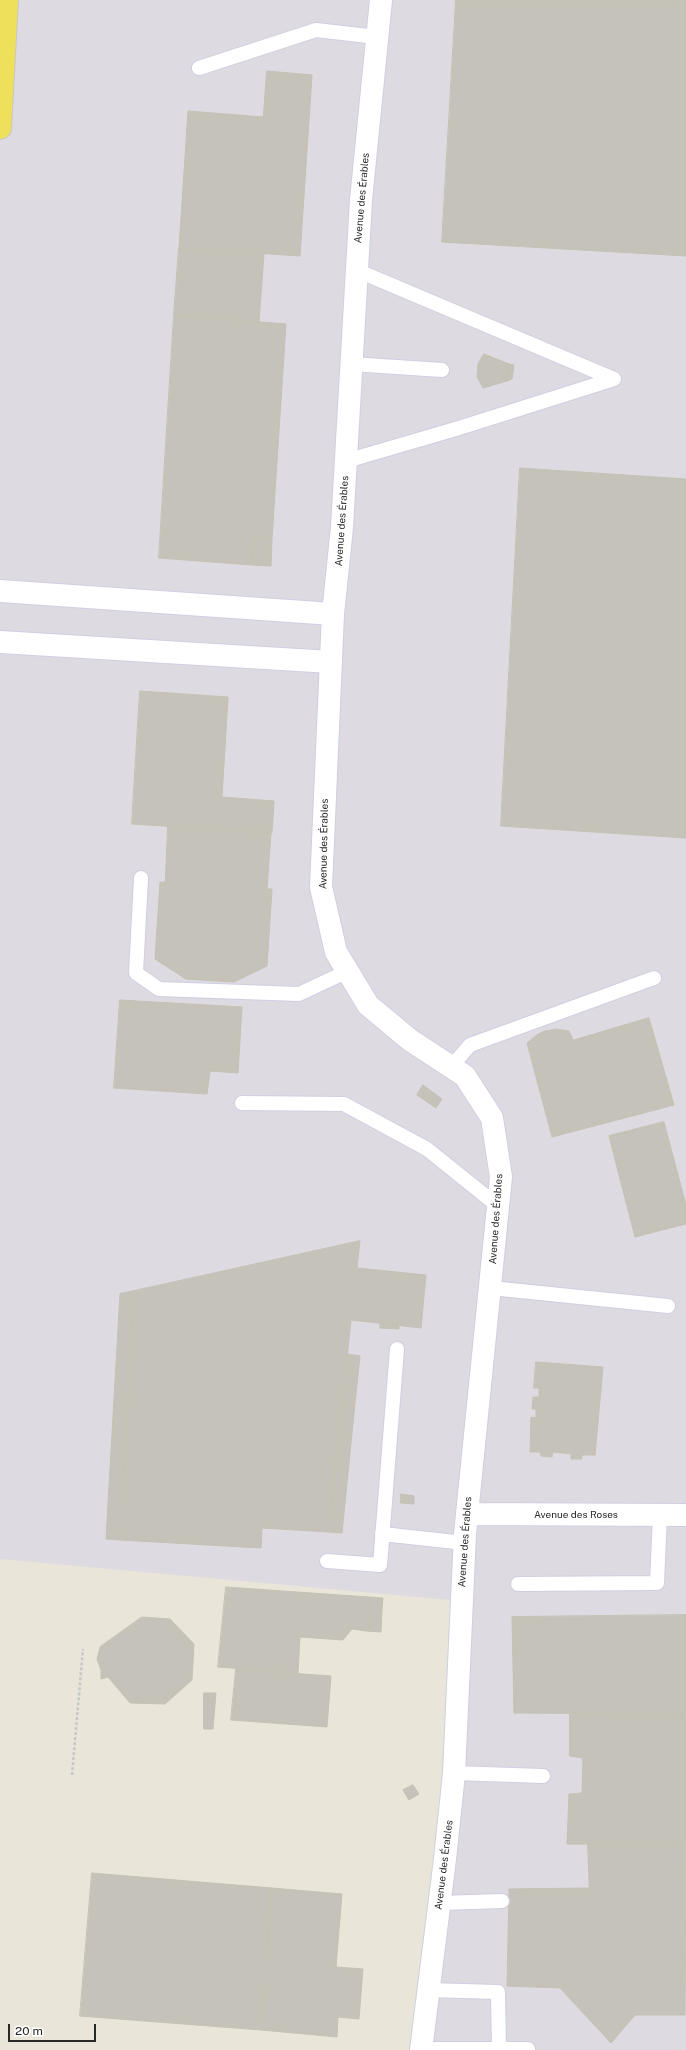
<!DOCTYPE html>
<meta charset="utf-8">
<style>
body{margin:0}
#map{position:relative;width:686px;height:2050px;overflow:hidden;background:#eae5d9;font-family:"Public Sans",sans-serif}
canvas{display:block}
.scale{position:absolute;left:8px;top:2024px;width:88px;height:18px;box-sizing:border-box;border:2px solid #282828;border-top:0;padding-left:5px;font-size:12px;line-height:14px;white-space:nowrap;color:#282828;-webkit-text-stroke:3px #fff;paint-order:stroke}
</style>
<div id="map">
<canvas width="686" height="2050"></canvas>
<div class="scale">20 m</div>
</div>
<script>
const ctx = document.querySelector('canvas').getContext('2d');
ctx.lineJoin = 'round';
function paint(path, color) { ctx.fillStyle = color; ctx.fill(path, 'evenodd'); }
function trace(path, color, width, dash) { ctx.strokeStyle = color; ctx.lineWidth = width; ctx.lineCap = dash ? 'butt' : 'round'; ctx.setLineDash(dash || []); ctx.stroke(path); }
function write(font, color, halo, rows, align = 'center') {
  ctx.font = font + ' "Public Sans",sans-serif'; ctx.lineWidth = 4; ctx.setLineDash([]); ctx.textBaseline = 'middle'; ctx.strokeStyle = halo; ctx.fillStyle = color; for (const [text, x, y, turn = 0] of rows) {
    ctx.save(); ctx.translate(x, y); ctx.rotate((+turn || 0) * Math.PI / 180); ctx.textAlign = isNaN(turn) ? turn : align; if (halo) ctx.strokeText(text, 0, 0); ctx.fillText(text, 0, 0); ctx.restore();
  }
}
paint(new Path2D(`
 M0,0H686V2050H421L461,1601L0,1559Z`), '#dedae2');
const building = new Path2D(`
 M456,0H686V256L442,242Z
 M267,71L312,75L300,256L179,248L188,111L263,117Z
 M179,248L264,254L259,322L174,315Z
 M174,315L286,324L272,538L254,537L252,565L159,558Z
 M484,354L509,364L507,381L483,388L477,377L478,364Z
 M509,364L514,365L512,379L507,381Z
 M520,468L686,479V838L501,826Z
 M254,537L272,538L271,566L252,565Z
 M140,691L228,697L222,797L274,801L272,833L132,824Z
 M168,827L271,833L267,889H272L267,966L234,982L186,979L155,959L160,882H165Z
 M120,1000L242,1007L238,1073L210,1071L207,1094L114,1088Z
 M649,1018L674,1105L552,1137L527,1043L538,1034L545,1031L556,1029L569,1031L573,1040Z
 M423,1085L442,1099L436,1108L417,1095Z
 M664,1122L686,1205V1224L635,1237L609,1136Z
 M360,1241L357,1268L426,1275L421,1328L351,1320L329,1532L262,1528L261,1548L120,1540L134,1291Z
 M134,1291L120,1540L106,1539L120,1294Z
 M381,1323L399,1325V1329L380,1328Z
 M348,1354L360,1356L355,1403L343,1402Z
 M536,1362L603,1367L595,1455H582V1459H571V1454L553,1452L552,1457L541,1456L540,1452H530L531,1417L536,1418V1409H532L533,1397H539V1388H534Z
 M343,1402L355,1403L342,1533L329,1532Z
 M401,1494L414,1496V1504L401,1503Z
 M226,1587L383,1598L382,1610L366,1631L352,1629L343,1640L300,1637L298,1673L218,1667Z
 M382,1610L381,1632L366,1631Z
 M686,1615V1714L514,1713L512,1617Z
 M142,1617L170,1619L194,1644L192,1680L165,1704L130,1703L108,1677L101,1679V1670L97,1659L100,1647Z
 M236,1669L331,1676L327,1727L231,1720Z
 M204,1693H216L213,1729H204Z
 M570,1714H686V1844H567L569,1794L582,1793L583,1761L582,1758L570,1756Z
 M413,1785L419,1794L409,1800L403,1790Z
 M588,1844H686L685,2015H635L611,2043L560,1988L507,1986L509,1889L589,1888Z
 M92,1873L272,1888L261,2030L80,2016Z
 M272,1888L342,1894L336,1967L363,1969L359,2019L338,2017L337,2037L261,2030Z`);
paint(building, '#c5c2b9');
trace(building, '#c5c1b3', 1);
const service = new Path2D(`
 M199,68L316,30L377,37
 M356,270L614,379
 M351,364L442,370
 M346,461L459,428L614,379
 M141,878L136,973L159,989L299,994L348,971
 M451,1067L470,1045L654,978
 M242,1103L344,1104L427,1149L498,1206
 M491,1288L668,1306
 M382,1534L465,1543
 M327,1561L380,1565L397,1349
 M518,1584L657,1583L660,1515
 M454,1773L543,1776
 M440,1903L502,1901
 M428,1990L498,1992L499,2049
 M421,2049H528`);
const minor = new Path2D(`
 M381,0L361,200L342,527L333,614L321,887L336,952L368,1005L410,1040L465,1076L492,1118L501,1177L465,1534L454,1773L445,1859L421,2050
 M0,591L333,614
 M0,642L331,662
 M467,1514L686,1515`);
const primary = new Path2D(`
 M0,128L7,0`);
trace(service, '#cfcfe1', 16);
trace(minor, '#cfcfe1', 24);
trace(primary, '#c7c7c7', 24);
trace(new Path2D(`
 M72,1775L83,1649`), '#c7c7c7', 2.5, [3, 2]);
trace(service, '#fff', 14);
trace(minor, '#fff', 22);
trace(primary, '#eee05b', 22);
write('10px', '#282828', '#fff', [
 ["Avenue des Érables",362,198,-85],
 ["Avenue des Érables",342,521,-86],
 ["Avenue des Érables",324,844,-89],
 ["Avenue des Érables",496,1219,-86],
 ["Avenue des Roses",576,1515],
 ["Avenue des Érables",465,1542,-86],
 ["Avenue des Érables",444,1865,-83]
]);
</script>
